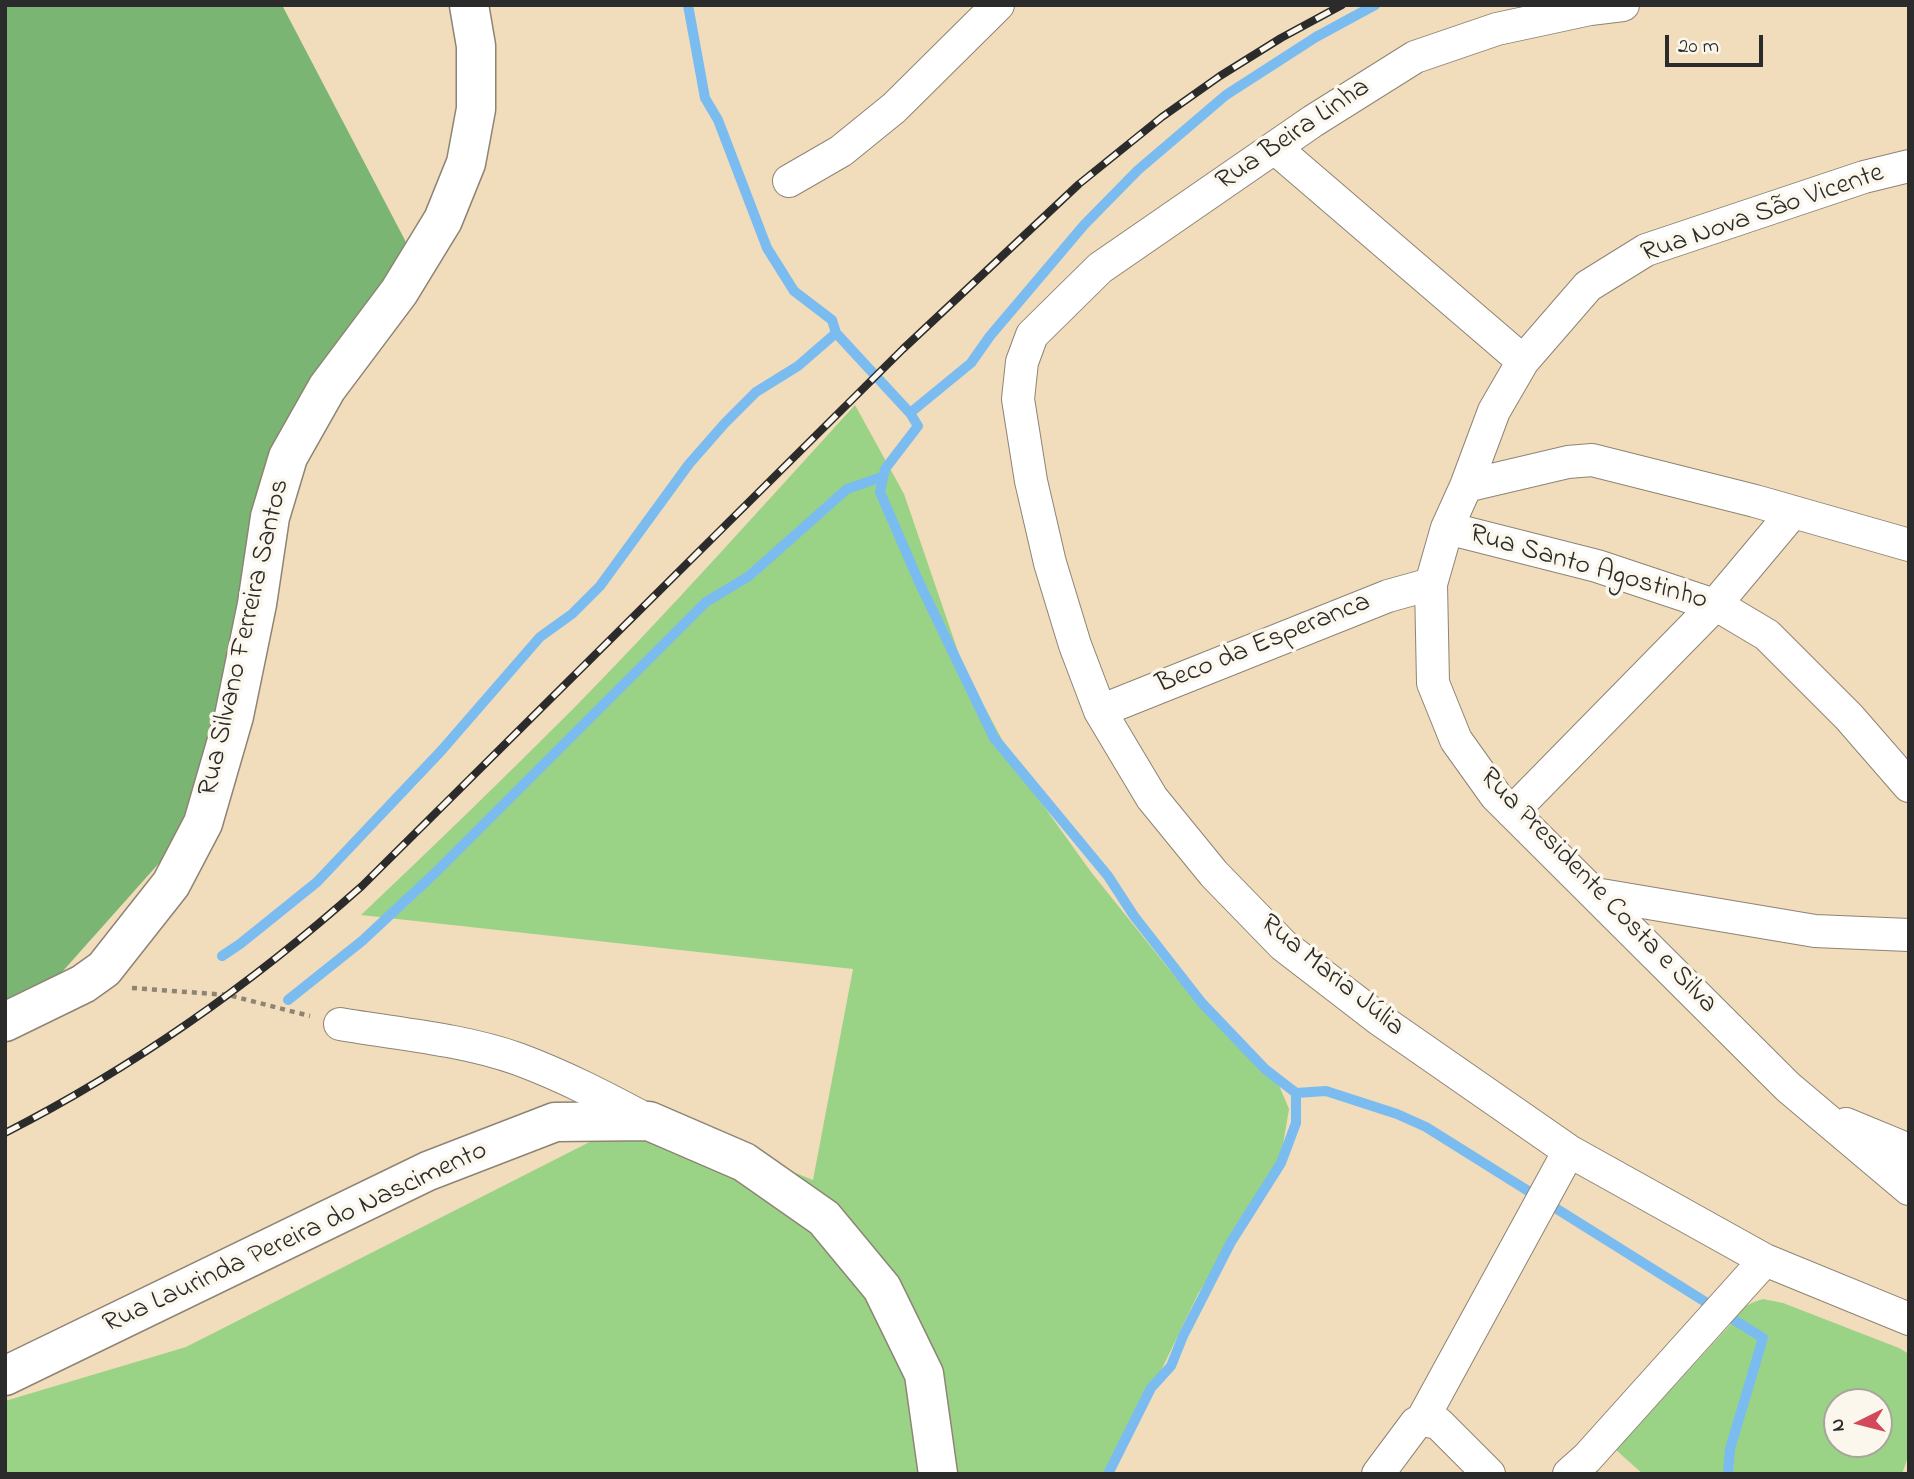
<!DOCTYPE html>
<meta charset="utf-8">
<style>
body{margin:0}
#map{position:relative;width:1914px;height:1479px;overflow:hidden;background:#f1dcbc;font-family:"Indie Flower",sans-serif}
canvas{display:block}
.frame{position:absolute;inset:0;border:7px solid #2b2b2b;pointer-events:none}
.north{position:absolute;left:1823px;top:1388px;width:70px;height:70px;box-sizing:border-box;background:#fbf7ec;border:2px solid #a8a59f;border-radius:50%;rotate:264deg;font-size:19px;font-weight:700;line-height:28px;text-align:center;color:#2b2b2b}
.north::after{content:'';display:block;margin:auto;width:24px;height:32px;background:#d1495b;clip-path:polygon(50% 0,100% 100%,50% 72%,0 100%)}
.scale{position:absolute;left:1665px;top:35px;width:98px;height:32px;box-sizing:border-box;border:4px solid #2b2b2b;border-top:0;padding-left:9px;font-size:21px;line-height:24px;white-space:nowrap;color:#2b2b2b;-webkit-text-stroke:5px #fbf7ec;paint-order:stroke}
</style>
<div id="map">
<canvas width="1914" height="1479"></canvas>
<div class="frame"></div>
<div class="north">N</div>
<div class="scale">20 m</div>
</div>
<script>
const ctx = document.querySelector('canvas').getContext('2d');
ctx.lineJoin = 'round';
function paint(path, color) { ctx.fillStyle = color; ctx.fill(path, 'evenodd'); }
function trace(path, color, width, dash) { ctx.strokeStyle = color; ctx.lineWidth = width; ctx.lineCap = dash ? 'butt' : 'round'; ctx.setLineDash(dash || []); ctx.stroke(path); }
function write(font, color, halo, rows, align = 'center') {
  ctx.font = font + ' "Indie Flower",sans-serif'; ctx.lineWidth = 7; ctx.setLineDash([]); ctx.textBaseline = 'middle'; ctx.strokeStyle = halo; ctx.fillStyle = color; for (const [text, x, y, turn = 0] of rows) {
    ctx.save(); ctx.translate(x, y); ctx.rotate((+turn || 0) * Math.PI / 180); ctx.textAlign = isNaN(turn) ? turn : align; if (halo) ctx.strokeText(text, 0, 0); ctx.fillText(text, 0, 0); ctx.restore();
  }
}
paint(new Path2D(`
 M855,405L904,494L964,669L1020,773L1091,872L1168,968L1235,1043L1278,1083L1289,1109L1280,1162L1198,1294L1111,1474H5V1401L186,1347L629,1122L699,1134L813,1180L853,969L361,915C433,847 504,778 574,708C670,610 762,507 855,405Z
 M1763,1299L1783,1303L1899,1348L1909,1354V1454L1902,1474H1643L1616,1450L1731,1324C1739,1310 1747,1303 1763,1299ZM1837,1402H1879V1444H1837Z`), '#9ad386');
paint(new Path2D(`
 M5,5H282L408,246L349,337L238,644L185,834L5,1036Z`), '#7bb573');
trace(new Path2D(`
 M688,5L705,98L718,120L767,248L794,291L832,320L836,333L910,413L918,426L885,469L880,492L919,582L994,738L1108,876L1134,916L1202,1003L1265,1069L1296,1093L1326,1091L1397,1114L1426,1127L1763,1338L1730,1449L1728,1474
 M910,413L971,363L990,336L1084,225L1138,170L1226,95L1316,37L1375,5
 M222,956L240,944L317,882L441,751L540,637L572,614L600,586L689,464L725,423L756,392L798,366L836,333
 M288,1000L362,941L434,874L706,602L749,576L847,489L882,477
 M1108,1474L1151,1388L1171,1366L1183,1336L1231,1242L1281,1163L1296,1123V1093`), '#7bbcf0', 10);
const street = new Path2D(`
 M1623,5L1590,9L1497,29L1415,57L1313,121L1100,268L1032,335L1022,362L1018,399L1031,481L1050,563L1075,645L1100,711L1152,798L1214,874L1283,945L1379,1019L1569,1151L1765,1260L1909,1319
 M1275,148L1523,361
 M1909,166L1864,177L1646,250L1588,286L1523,361L1494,411L1466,486L1447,528L1431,584L1433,683L1456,740L1496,796L1788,1087L1909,1189
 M789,181L841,151L894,108L998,5
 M1466,486L1568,462L1592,460L1755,501L1909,545
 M1447,528L1597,566L1720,607L1767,635L1849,717L1909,786
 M1100,711L1388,596L1431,584
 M1512,812L1715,605L1793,512
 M1595,894L1815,931L1909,935
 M340,1024C398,1034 462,1039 518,1059C564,1076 606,1098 649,1121
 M1846,1124L1909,1150
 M1422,1420L1569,1151
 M1378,1474L1416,1423L1422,1420L1438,1423L1489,1474
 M1569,1474L1587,1458L1765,1260`);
const secondary = new Path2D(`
 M5,1022L83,984L104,969L171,884L203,823L234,716L257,604L270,517L288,457L327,388L399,292L443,220L466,163L476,109V46L469,5
 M5,1376L428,1171L555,1122L649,1121L744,1162L824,1218L882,1288L924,1374L938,1474`);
trace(street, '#8e8474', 34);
trace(secondary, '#8e8474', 41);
trace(new Path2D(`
 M132,988L228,995L310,1016`), '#8e8474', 4.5, [5, 5]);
trace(street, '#fff', 32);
trace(secondary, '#fff', 38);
const rail = new Path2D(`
 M5,1133C134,1067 254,982 362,886L903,349L1079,184L1162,117L1220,76L1281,38L1342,5`);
trace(rail, '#2b2b2b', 8);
trace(rail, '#fbf7ec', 5, [16]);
write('28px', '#2b2b2b', '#fbf7ec', [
 ["Rua Beira Linha",1294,136,-34],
 ["Rua Nova São Vicente",1763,215,-19],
 ["Rua Santo Agostinho",1588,569,16],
 ["Rua Silvano Ferreira Santos",246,638,-77],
 ["Beco da Esperanca",1264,645,-22],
 ["Rua Presidente Costa e Silva",1597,892,46],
 ["Rua Maria Júlia",1331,977,39],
 ["Rua Laurinda Pereira do Nascimento",296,1239,-25]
]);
</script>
